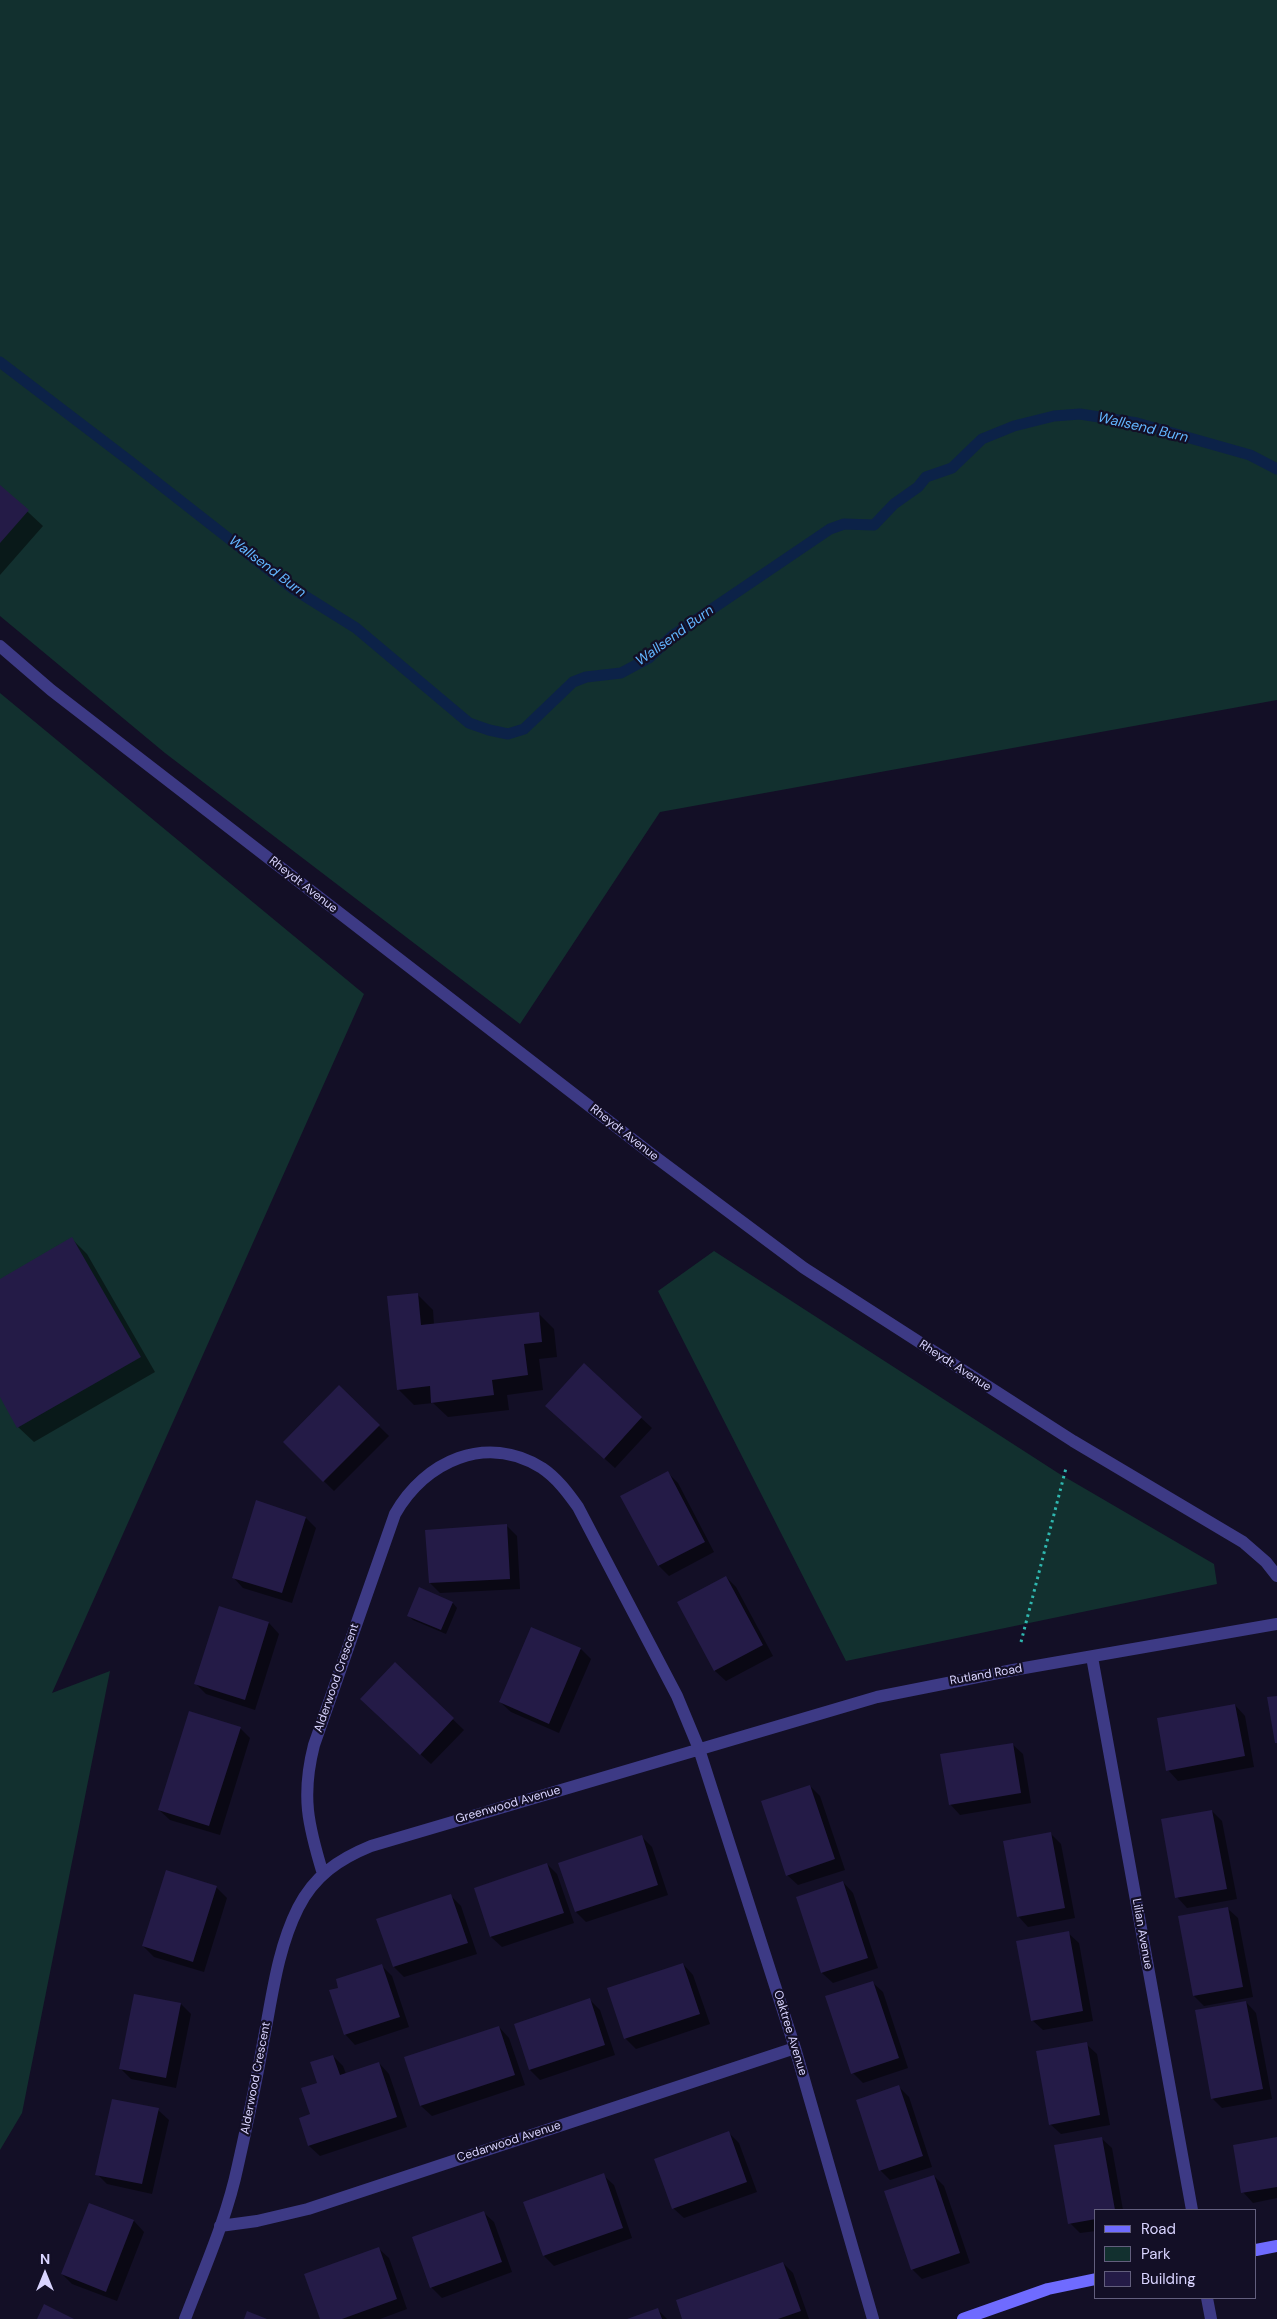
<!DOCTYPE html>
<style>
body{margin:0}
#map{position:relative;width:1277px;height:2319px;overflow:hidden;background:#130f26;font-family:"DM Sans",sans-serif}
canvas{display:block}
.legend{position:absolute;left:1094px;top:2209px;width:162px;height:90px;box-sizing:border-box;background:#130f26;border:1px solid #625e7d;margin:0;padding:6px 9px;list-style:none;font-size:15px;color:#d9d4ff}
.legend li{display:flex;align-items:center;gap:10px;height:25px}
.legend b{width:25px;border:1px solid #625e7d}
.north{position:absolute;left:20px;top:2249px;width:50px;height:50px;-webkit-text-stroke:4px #130f26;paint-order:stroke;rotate:0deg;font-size:14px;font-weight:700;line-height:20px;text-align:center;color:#d9d4ff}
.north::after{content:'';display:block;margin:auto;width:18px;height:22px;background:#d9d4ff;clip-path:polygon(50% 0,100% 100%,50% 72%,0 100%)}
</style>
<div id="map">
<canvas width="1277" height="2319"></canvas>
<ul class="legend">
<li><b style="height:6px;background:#6f6bff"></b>Road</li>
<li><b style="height:14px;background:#12302f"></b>Park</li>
<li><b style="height:14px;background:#241b47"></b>Building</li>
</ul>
<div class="north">N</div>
</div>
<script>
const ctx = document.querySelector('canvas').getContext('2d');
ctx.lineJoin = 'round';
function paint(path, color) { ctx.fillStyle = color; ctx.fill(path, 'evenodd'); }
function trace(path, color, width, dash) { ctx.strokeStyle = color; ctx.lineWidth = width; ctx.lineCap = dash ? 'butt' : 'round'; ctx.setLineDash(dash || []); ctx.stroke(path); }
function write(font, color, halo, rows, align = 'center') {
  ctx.font = font + ' "DM Sans",sans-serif'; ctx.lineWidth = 4.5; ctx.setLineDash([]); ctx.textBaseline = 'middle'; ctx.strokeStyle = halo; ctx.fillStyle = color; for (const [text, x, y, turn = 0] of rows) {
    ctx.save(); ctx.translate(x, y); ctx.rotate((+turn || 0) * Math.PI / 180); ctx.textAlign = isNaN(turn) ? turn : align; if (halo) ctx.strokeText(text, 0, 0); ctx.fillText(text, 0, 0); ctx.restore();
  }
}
paint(new Path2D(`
 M0,0H1277V700L660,812L520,1024L165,753L0,616Z
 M0,693L364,994L52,1693L110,1671L22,2113L0,2150Z
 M714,1251L1058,1473L1214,1564L1217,1584L846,1661L658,1291Z`), '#12302f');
paint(new Path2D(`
 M0,486L43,526L0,575Z
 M72,1239L87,1254L155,1372L34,1442L18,1427L0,1395V1280Z
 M417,1294L433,1310L434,1325L538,1313L554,1329L557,1357L539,1359L543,1390L507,1395L509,1410L448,1417L433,1403L414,1405L399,1390Z
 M584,1365L652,1428L615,1468L557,1416Z
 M339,1387L389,1436L334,1491L284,1442Z
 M667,1472L678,1483L714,1552L669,1576L659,1566L622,1496Z
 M306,1518L316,1528L292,1603L243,1588L233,1577Z
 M507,1526L517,1536L520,1589L440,1593L430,1583Z
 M726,1577L736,1587L773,1656L726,1681L715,1671L679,1602Z
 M453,1603L457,1608L446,1634L413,1620L408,1615Z
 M220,1608L269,1623L279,1634L255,1710L206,1694L196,1684Z
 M581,1649L591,1659L559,1733L511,1712L500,1702Z
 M395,1664L464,1730L431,1764L372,1709Z
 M1235,1705L1245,1716L1254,1767L1178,1781L1168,1770Z
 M240,1728L250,1738L220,1835L170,1820L159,1810Z
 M1012,1744L1023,1754L1031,1803L960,1815L950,1804Z
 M810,1786L820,1796L845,1870L798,1885L787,1875Z
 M1212,1811L1222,1821L1237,1899L1187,1908L1177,1897Z
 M1051,1834L1061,1844L1075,1918L1028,1927L1018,1916Z
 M642,1837L652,1847L668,1895L586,1922L576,1912Z
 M547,1864L557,1874L574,1923L502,1947L491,1937L475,1888Z
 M843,1882L853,1893L878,1968L833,1983L822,1973L797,1897Z
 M216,1887L227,1898L204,1972L154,1957L143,1946Z
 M451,1896L461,1906L477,1954L404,1977L394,1967Z
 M1227,1908L1238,1918L1253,1997L1204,2006L1194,1996Z
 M1068,1933L1079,1943L1093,2021L1043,2030L1032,2020Z
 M683,1964L693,1975L710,2024L636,2049L625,2038Z
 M382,1966L392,1976L409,2027L355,2045L345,2034Z
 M872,1982L883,1992L908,2068L863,2083L853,2073Z
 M590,2000L600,2010L615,2055L540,2080L530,2070Z
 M1246,2002L1256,2013L1272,2099L1222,2108L1212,2098Z
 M181,2004L191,2014L176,2088L131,2079L121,2069Z
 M499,2027L509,2038L525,2085L432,2116L421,2106L405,2058Z
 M1086,2044L1097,2054L1110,2125L1061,2134L1050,2124Z
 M333,2056L343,2066L346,2074L379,2063L389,2074L407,2127L320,2156L309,2146L300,2119L312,2115L318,2084Z
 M899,2087L909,2097L932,2167L890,2180L880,2170Z
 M158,2110L169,2120L152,2194L107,2184L97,2174Z
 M729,2133L739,2143L757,2192L684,2218L673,2208Z
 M1101,2138L1112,2148L1123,2210H1096V2231L1080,2233L1070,2223Z
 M1277,2138V2198L1253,2203L1243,2192Z
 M603,2175L614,2185L632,2238L554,2266L544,2256Z
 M934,2176L944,2186L970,2263L922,2279L912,2269Z
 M90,2204L134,2221L144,2232L117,2301L72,2284L62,2274Z
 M483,2212L494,2222L512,2272L442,2298L431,2287Z
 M378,2248L389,2258L407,2309L380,2319H321Z
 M783,2263L793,2273L809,2319H684Z
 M657,2309L667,2319H629Z`), '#0007');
trace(new Path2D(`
 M0,362L131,462L292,588L356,628L469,723L489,730L508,734L524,729L573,682L586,677L621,673L649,658L672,636L830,529L844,524L874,525L894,504L918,487L926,477L952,468L982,439L1014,426L1054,416L1080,414L1137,423L1250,455L1277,469`), '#0c2248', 11);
paint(new Path2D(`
 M0,485L29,510L0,543Z
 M72,1237L141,1357L17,1428L0,1397V1279Z
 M418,1293L421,1325L539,1312L542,1342L524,1344L528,1375L492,1380L494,1395L431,1403L430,1386L397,1390L387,1296Z
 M584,1363L642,1417L604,1459L545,1406Z
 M339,1385L380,1425L323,1482L283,1442Z
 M668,1471L705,1542L658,1566L620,1496Z
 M256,1500L306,1517L282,1593L232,1578Z
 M507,1524L510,1579L429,1583L425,1530Z
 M726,1576L763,1645L714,1671L677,1602Z
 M419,1587L453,1602L441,1630L407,1616Z
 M219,1606L269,1622L245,1700L194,1684Z
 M531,1627L581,1648L549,1724L499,1702Z
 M395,1662L454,1718L420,1755L360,1699Z
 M1277,1696V1743H1275L1267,1697Z
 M1235,1704L1245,1756L1166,1771L1157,1718Z
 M189,1711L241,1727L209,1826L158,1810Z
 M1013,1743L1021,1793L949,1805L940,1754Z
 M810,1785L835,1859L786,1876L761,1801Z
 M1212,1810L1227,1889L1175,1898L1161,1819Z
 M1051,1832L1065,1908L1017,1917L1003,1841Z
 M642,1835L658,1885L575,1912L558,1863Z
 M547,1863L564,1913L490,1937L474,1888Z
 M166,1870L217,1886L193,1962L142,1946Z
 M843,1881L868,1958L821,1973L796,1897Z
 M451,1894L468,1943L393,1967L376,1919Z
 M1228,1907L1243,1987L1193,1996L1178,1916Z
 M1069,1931L1083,2011L1031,2021L1016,1941Z
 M683,1963L700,2014L624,2039L607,1988Z
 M382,1964L400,2017L344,2035L329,1990L338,1988L336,1979Z
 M873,1981L899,2058L851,2074L825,1996Z
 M134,1994L181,2003L166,2078L119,2069Z
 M590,1998L605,2045L529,2070L514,2024Z
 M1246,2001L1263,2089L1211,2099L1195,2010Z
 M499,2026L515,2075L420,2106L404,2057Z
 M1087,2042L1100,2115L1049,2125L1036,2051Z
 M333,2055L340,2075L379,2062L397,2117L308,2146L299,2118L310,2114L301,2088L317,2083L310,2062Z
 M899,2085L923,2156L879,2171L856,2100Z
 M112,2099L159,2108L142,2184L95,2175Z
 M729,2131L747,2182L672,2209L654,2159Z
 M1102,2137L1115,2210H1096V2219L1068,2224L1054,2145Z
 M1277,2137V2187L1241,2193L1233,2145Z
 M604,2173L623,2228L543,2256L523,2202Z
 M934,2175L960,2253L911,2270L884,2191Z
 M89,2203L134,2220L106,2292L61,2274Z
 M484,2211L502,2262L430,2288L412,2237Z
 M379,2247L397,2299L342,2319H320L304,2274Z
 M783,2262L801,2311L778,2319H682L676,2300Z
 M44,2304L74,2319H37Z
 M658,2308L662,2319H627Z
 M247,2311L267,2319H244Z`), '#241b47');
trace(new Path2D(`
 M1021,1642L1066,1468`), '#2fb8b0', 3, [2.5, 4]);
trace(new Path2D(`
 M0,646L51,690L654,1156L804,1268L1073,1441L1243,1542L1266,1562L1277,1576
 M1092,1657L1192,2210
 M323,1874C308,1825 301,1796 314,1745L395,1514C425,1461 486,1433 542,1468C557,1478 568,1493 578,1507L677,1696L699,1749L795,2048L873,2319
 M220,2226L257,2221L308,2209L795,2048
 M1207,2298L1211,2319
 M185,2319C204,2269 227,2218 238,2165C247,2125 256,2084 263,2043C272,1998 277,1950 298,1908C314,1876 339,1859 371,1846L877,1697L1013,1670L1277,1624`), '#3d3a85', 12);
trace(new Path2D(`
 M1256,2250L1277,2246
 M963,2319L1048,2289L1096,2279`), '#6f6bff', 12);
write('12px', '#d9d4ff', '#130f26', [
 ["Rheydt Avenue",303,885,38],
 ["Rheydt Avenue",624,1133,38],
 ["Rheydt Avenue",955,1366,33],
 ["Rutland Road",986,1675,-10],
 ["Alderwood Crescent",337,1678,-71],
 ["Greenwood Avenue",508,1805,-16],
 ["Lilian Avenue",1142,1934,80],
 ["Oaktree Avenue",790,2033,73],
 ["Alderwood Crescent",256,2078,-79],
 ["Cedarwood Avenue",509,2142,-18]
]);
write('italic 14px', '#62b6ff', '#130f26', [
 ["Wallsend Burn",1143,428,13],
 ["Wallsend Burn",267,567,37],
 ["Wallsend Burn",675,636,-36]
]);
</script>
